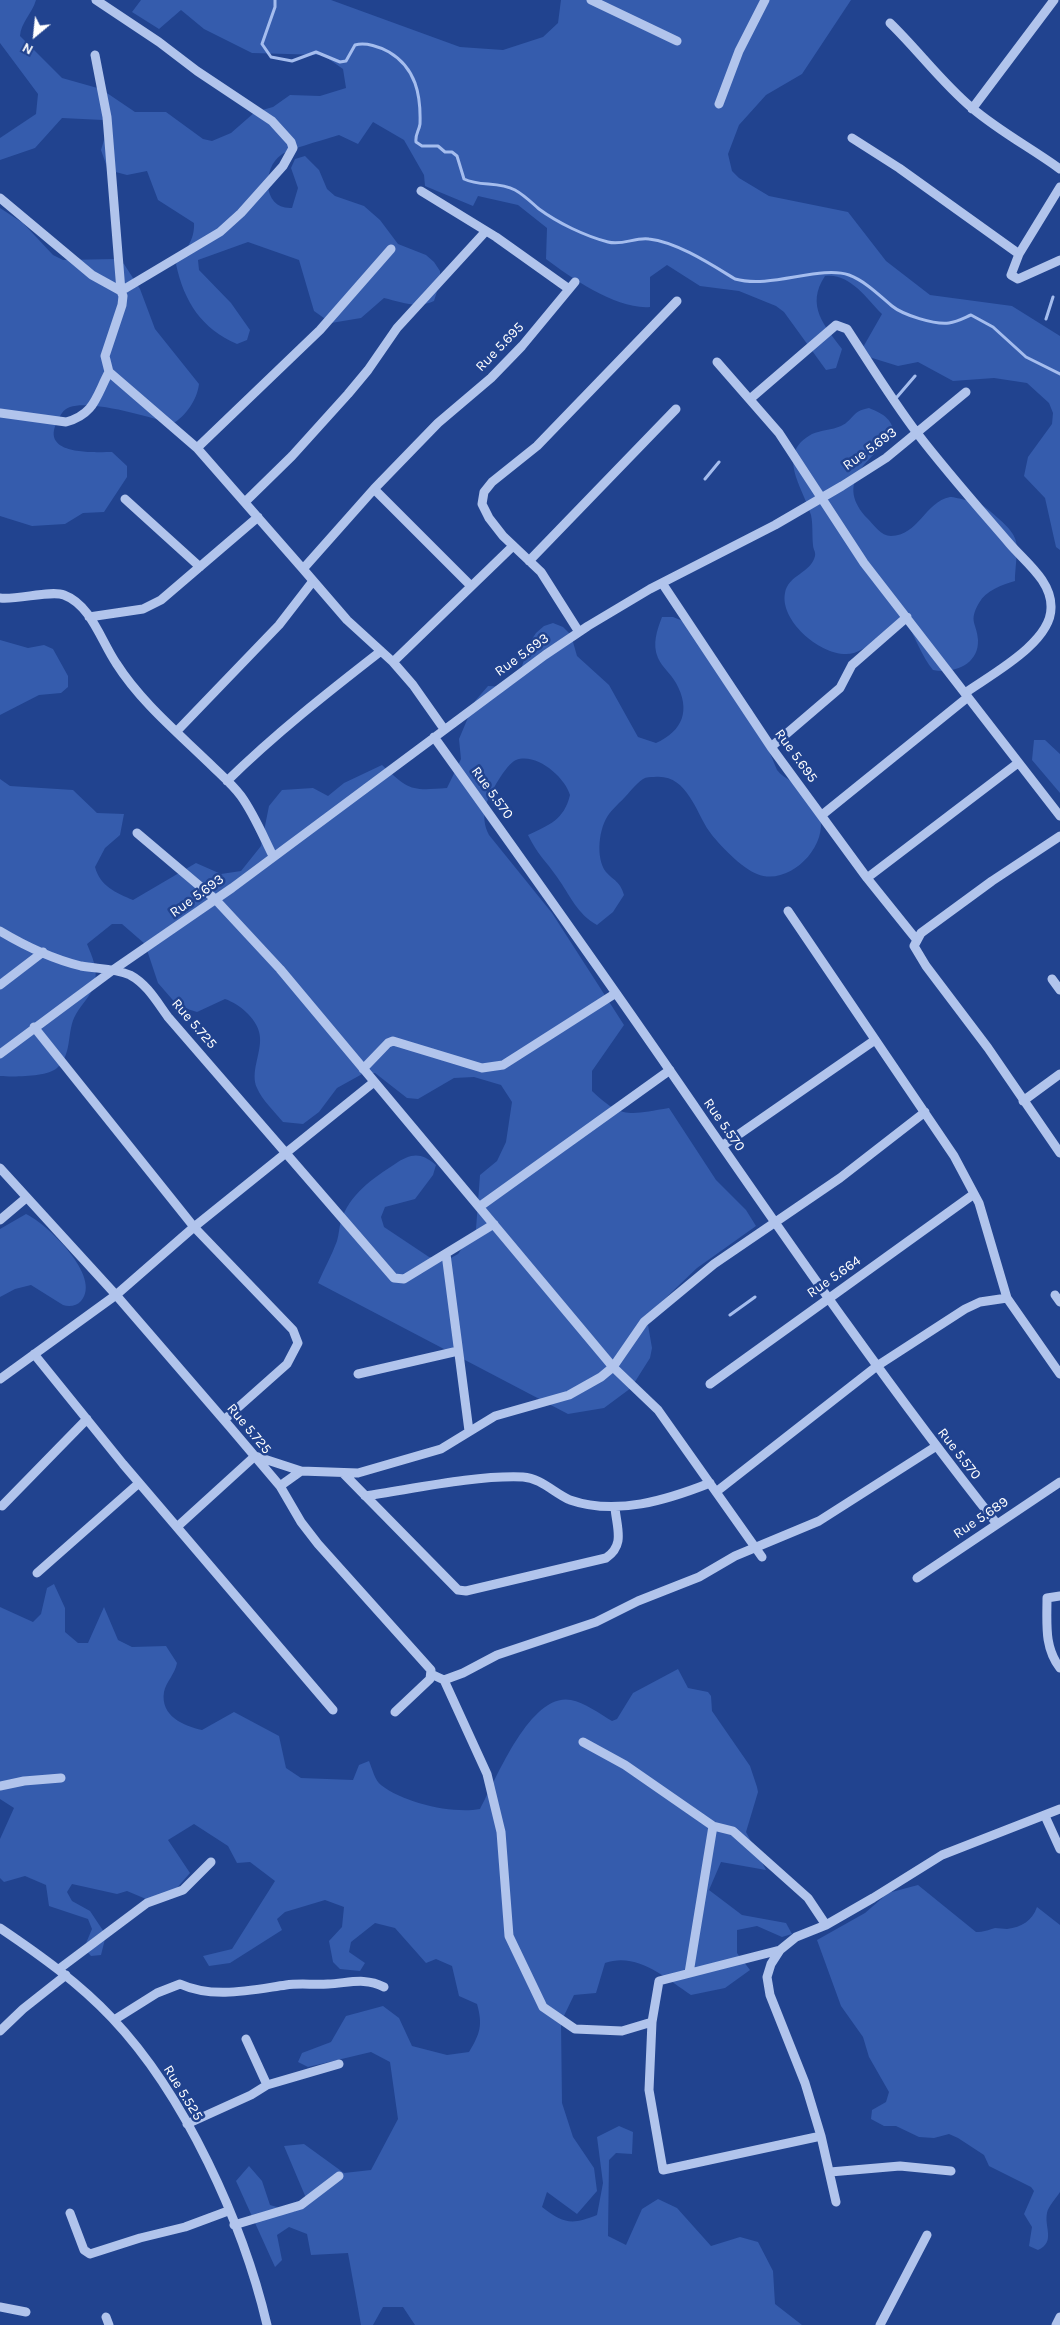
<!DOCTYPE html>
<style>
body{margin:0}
#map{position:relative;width:1060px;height:2325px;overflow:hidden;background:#21438f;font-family:Karla,sans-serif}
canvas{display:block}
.north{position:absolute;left:10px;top:10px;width:50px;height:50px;-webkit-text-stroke:4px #21438f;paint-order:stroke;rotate:208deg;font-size:14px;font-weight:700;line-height:20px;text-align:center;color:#fff}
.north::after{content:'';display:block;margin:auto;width:18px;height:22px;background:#fff;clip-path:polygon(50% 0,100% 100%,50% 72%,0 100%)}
</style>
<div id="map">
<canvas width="1060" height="2325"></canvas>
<div class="north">N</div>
</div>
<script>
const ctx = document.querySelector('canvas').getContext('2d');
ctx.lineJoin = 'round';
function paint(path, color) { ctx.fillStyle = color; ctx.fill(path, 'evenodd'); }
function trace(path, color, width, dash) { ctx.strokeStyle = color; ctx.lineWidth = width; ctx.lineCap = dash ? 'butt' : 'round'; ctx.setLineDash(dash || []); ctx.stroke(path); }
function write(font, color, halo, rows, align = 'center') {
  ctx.font = font + ' Karla,sans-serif'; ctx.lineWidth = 5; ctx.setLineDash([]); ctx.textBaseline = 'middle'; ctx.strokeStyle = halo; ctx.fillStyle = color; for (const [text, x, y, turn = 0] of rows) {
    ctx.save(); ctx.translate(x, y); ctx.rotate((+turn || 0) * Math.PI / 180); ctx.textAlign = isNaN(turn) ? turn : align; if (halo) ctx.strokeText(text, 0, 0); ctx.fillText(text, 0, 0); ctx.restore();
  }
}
paint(new Path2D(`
 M0,0H36C32,14 21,22 20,36L62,78L101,89L135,112H166L203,139L212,141L231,133L255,112L273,107L290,95L320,96L346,88L343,69L323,55L252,53L204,29L181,10L159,29L132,12L141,0H331L460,47L503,50L543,37L558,23L561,0H851L802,74L766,95L739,125L728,154L732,171L739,178L769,196L848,212L886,261L930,295L1012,306L1060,336V550L1056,547L1045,498L1024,476L1028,457L1052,424L1053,413L1049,403L1027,383L994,378L953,381L918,362L898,366L869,357L862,349L882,314C865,297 850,273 825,276C805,306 825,326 842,349L836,368L826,370L784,312L776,306L739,291L700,286L667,265L650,277V307C618,310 571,278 546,259L547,228L518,205L478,196L473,206L425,186L424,175L404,140L373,122L358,144L339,135C327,139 289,149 281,155C262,168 262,210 292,208L298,188L291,168L295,159L305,156L319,170L327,189L335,196L364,206L380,220L398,244L426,255L434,262L440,271V282L434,301C417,309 401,302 384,298L361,318L331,323L314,311L299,260L248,242L198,260L199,270L231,303L250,330L247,340L237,344C202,329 184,302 176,264C185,251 195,240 194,223L158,200L147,171L127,175L108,170L101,150L107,130L103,120L62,118L35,148L0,160V138L36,114L38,94L0,43Z
 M0,208L23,223L53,255L63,260L116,259L124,264L140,289L155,329L199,384C197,400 186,416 172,424C150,417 92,400 70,407C62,410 60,416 56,424C42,456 96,452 112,452L127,466V477L104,512L83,513L65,524L32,526L0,516Z
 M869,408C884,414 894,420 894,437C867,460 834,484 868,519C874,525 881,536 891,536C918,536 925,502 950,497C954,497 961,499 965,500C977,502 982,504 991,512C1024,540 1017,540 1015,581C1002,585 986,590 979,603C968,622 977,623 978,640C979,665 953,674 933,670C922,657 915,636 905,620C892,629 867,649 854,653C826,661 779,622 785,593C788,575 811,573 815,556C816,552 813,549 813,545C812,535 813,524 811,515C803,487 775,454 812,434C821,430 832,430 841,426C854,420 851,411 869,408Z
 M662,617H673L683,621L718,659L719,669L752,710L777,770C785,780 796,782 804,790C809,794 818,809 820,816C828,848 788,887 757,874C743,869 718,844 709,831C695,810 686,773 654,777C651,777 646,777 643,779C635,784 627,796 619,803C616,806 612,810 609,814C599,827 595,858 606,872C614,881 620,881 624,895L613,912L597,925C577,914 570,895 557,877C546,861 537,854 528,835C549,825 564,820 570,795C565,777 536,752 516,760C506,764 489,795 486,805C483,816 484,826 489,835L552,913L624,1025L592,1071V1091C622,1120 631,1114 669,1108L716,1180L746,1210L756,1226L697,1268L653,1310L648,1325L652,1348L650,1358L631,1388L604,1408L568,1414L318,1283C324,1269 332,1255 337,1241C339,1234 339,1228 341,1221C349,1195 373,1178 395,1164C411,1153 421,1152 436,1165L433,1175L415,1199L385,1207L381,1217L384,1227L429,1257L449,1259L458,1254L476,1229L480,1175L497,1161L506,1142L512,1102L501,1085L474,1077L454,1078L418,1099L407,1098L375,1073H364L337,1088L319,1112L303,1124L283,1122C275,1112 262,1100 257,1088C250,1073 261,1054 260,1038C260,1021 240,1004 225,999L197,1012L178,1006L158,983L145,944L122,924H112L87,944C92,956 99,971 94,985C91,997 79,1006 74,1018C67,1034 72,1055 57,1068C47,1077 13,1077 0,1076V779L10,786L73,790L97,813L124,814L120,835L105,848L95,867C100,886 116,893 133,900L196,863L221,874L241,871L261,846L269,806L282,790L313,788L328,796L344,783L382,765C409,790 410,791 447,788L461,759L459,739L475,701L488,686L509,687L517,681L530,642L536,633L544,626L553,623L563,627L571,635L577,656L609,685L638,737L656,743C683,731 691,710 676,683C671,674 662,667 658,658C652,644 657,630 662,617Z
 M0,640L28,648L44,645L53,649L68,676V687L61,693L39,695L0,715Z
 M1034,740H1045L1060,754V793L1032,760Z
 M26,1214C46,1223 103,1277 81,1301C77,1306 69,1307 63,1305L31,1285L15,1289L0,1297V1229Z
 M54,1584L65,1608V1632L78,1643H88L104,1607L118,1640L132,1647L166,1646L177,1663C175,1674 166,1682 164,1692C160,1716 184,1726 202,1730L234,1712L279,1736L286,1768L301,1778L353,1780L359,1765L369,1761C372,1768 375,1781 381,1785C404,1803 452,1814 480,1809C496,1780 530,1692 571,1700C584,1702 600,1714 612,1721L617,1719L633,1693L678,1669L688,1688L708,1692L711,1696L712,1711L750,1766L757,1787L758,1792L746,1832L766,1870L721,1862L709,1890L742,1915L786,1923L792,1934L782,1937L757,1926L737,1930V1953L750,1970L725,1988L691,1995C665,1978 638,1952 605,1963L596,1993L574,1995L561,2022L562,2103L573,2137L594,2168L597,2191L577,2214L547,2192L542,2207C564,2224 572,2225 597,2215L603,2183L597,2137L619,2126L633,2132L632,2154L616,2153L609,2160L608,2236L626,2245L642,2209L658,2199L677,2208L711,2246L740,2237L758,2242L773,2271L775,2304L802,2325H415L403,2307H383L373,2325H361L348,2253L311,2255L307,2234L289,2227L277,2235L282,2260L275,2267L236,2181L249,2166L262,2181L270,2205L294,2212L306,2198L284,2146L304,2144L344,2173L371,2170L398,2119L390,2062L371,2052L308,2067L298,2062L302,2053L331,2042L346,2016L383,2006L399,2018L412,2046L447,2055L469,2052C480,2034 483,2025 477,2004L459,1996L452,1966L436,1959L426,1963L395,1928L375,1923L351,1942L349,1952L365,1963L360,1971L340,1969L333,1962L329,1941L342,1927L344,1907L325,1900L285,1912L277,1919L282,1930L230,1963L209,1966L203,1956L232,1949L275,1881L250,1862L237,1863L228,1846L194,1824L168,1840L190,1873L176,1889L146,1899L127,1891L117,1894L72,1884L67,1892L72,1901L90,1911L106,1935L101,1955L91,1956L84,1948L92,1929L88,1919L49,1906L46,1885L25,1876L4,1882L0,1878V1839L14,1808L0,1799V1607L33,1622L41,1614L47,1588Z
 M918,1885L976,1932C984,1932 988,1930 995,1928C999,1928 1003,1929 1007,1929C1022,1927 1032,1921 1037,1907L1060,1925V2192C1056,2198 1048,2207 1047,2213C1044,2227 1056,2242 1038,2250L1029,2246L1032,2227L1024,2214L1034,2191L1031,2187L989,2166L984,2155L958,2138L949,2134L934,2138L919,2137L896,2126H884L871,2119L872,2110L886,2102L889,2092L869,2057L863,2037L841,2006L817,1940L865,1913L888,1893Z`), '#355cad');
trace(new Path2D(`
 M275,0V7L262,44L271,57L292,61L316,52L340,62L346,61L355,45C366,42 380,47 389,52C416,68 421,95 420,124C419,131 415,134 416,142L422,146H438L445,152H452L457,156L464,179C480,187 498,181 515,190C524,195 531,202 539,209C558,223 585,236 608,242C622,246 635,237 649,239C677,242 712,265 735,279C771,289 820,265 849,275C865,281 879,295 892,306C903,315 935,325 949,323C957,322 964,318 971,315L993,327L1026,357L1060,374
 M1046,319L1053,297
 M897,397L915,376
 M705,479L719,462
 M730,1315L755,1297`), '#a5bdee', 3);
trace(new Path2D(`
 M591,0L677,41
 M890,23C918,50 942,83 972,108C999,131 1031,148 1060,169
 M95,55L107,117L121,291L220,232L241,213L283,166L293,148L291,142L272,121L197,71L159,42L96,0
 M719,104L739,51L765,0
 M972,109L1054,0
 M852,138L899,168L1019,254
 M1060,187L1019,254L1011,275L1018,279L1060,260
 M421,191L496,237L569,289
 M0,198L92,275L121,291L123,296L122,305L105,356L109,372L197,448L303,569
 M717,362L779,433L864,563L1060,816
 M750,399L836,325L847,329C870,364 892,400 917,433C946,471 978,507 1009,543C1025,562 1052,581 1051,608C1051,643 990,675 965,693
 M0,413L66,422C95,414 96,396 109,372
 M197,448L320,330L391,249
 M374,489L471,586
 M125,499L200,567
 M245,502L292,456L348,394L368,370L397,328L486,231
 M529,561L676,409
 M662,583L771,747L867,878L916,939
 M0,598C18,600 51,590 64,595C91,605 101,641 116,663C140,701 177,732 209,763C220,774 232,784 241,796C254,814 263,836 273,856
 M89,617L143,609L161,600L258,517
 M579,632L541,572L503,536L489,518L482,504L484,492L492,482L537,446L677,301
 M393,662L513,546
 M444,729L413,685L393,662L347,620L303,569L374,489L438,423L491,378L522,346L575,282
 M177,731L279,625L313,581
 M434,737C526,865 617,993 706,1123C800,1259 894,1394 997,1524
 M771,747L840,688L852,665L907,617
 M227,781C275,734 327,693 381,651
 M822,815L968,697
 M137,833L215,899L280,969L613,1367L658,1410L762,1557
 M1060,836L992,881L921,933L914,946L926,966L988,1048L1060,1153
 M867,878L1018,763
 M788,911L954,1156L979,1203L1007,1298L1060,1374
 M0,931C25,946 53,959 81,966C97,969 114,968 130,975C147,984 157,1002 168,1017L394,1278L404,1279L494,1224
 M1052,979L1060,990
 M0,985L43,952
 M34,1027L194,1227L293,1330L298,1343L287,1364L224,1420
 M0,1054L113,970L232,888L545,655L588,626L650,589L775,525L842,486L886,458L966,392
 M363,1069L388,1043L393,1041L482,1068L503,1065L616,993
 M1023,1101L1060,1074
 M722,1146L875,1040
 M0,1168L116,1295L230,1427L280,1486L301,1522L318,1544L431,1670L430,1679L395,1712
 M479,1207L670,1070
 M0,1220L26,1198
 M446,1254L469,1431
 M1055,1295L1060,1302
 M34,1354L123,1464L333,1710
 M358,1374L458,1351
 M0,1379L116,1295L194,1227L374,1082
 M710,1384L974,1194
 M343,1473L458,1590L466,1591L606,1558C625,1545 617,1529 615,1508
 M280,1486L301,1471
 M716,1492L877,1366L965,1309L980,1302L1007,1298
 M365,1496C413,1489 475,1475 523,1477C541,1478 554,1493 570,1500C616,1516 667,1500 710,1483
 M2,1506L87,1419
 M177,1527L255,1456L301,1471L358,1473L441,1449L495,1416L569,1395L601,1377L613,1367L644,1322L714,1264L840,1178L925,1112
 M37,1573L139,1483
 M917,1578L1060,1482
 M1060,1596L1047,1598C1047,1624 1044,1647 1060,1668
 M431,1674L444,1680L463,1673L497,1655L596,1622L638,1601L699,1577L735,1556L819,1521L935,1447
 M444,1680L487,1774L501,1832L509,1936L543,2007L575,2029L622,2031L652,2022
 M583,1742L625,1765L713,1826L733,1831L808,1898L826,1925
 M0,1786L24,1781L61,1778
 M1045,1816L1060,1849
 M0,1928C40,1955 79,1983 112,2018C185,2095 243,2223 267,2325
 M780,1950L659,1981L652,2022L649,2090L663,2170L821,2136
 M59,1969L147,1903L183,1890L211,1862
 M689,1973L713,1826
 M114,2020L157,1993L180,1984C213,1999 251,1990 286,1985C299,1983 314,1985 328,1984C349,1983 365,1977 384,1987
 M0,2031L23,2009L66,1975
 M246,2039L267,2085
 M187,2124L251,2095L267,2085L339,2064
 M830,2172L900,2166L951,2171
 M836,2202L821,2136L805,2083L770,1995L767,1977L771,1964L780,1950L796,1937L826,1925L873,1898L942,1855L1060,1809
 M70,2213L84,2250L90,2254L140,2238L185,2227L228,2211
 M234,2225L301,2205L339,2176
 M0,2307L26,2312
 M106,2317L109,2325
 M880,2325L927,2235
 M1056,2325L1060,2317`), '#b1c4ec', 9);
write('14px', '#fff', '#21438f', [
 ["Rue 5.695",500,347,-46],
 ["Rue 5.693",870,449,-36],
 ["Rue 5.693",522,655,-36],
 ["Rue 5.695",796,756,54],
 ["Rue 5.570",492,793,54],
 ["Rue 5.693",197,896,-36],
 ["Rue 5.725",194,1024,49],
 ["Rue 5.570",724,1125,55],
 ["Rue 5.664",834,1277,-35],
 ["Rue 5.725",249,1429,50],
 ["Rue 5.570",959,1454,52],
 ["Rue 5.689",981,1518,-34],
 ["Rue 5.525",183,2093,58]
]);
</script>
